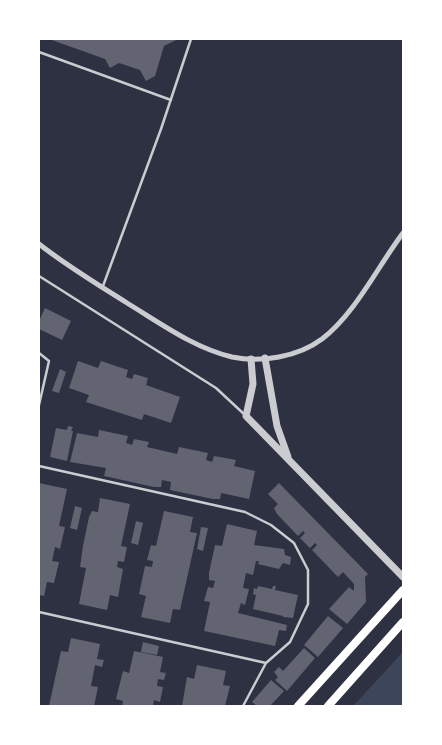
<!DOCTYPE html>
<style>
body{margin:0}
#map{position:relative;width:442px;height:745px;overflow:hidden;background:#2d3142;font-family:"Sofia Sans Condensed",sans-serif}
canvas{display:block}
.frame{position:absolute;inset:0;border:40px solid #fff;pointer-events:none}
</style>
<div id="map">
<canvas width="442" height="745"></canvas>
<div class="frame"></div>
</div>
<script>
const ctx = document.querySelector('canvas').getContext('2d');
ctx.lineJoin = 'round';
function paint(path, color) { ctx.fillStyle = color; ctx.fill(path, 'evenodd'); }
function trace(path, color, width, dash) { ctx.strokeStyle = color; ctx.lineWidth = width; ctx.lineCap = dash ? 'butt' : 'round'; ctx.setLineDash(dash || []); ctx.stroke(path); }
paint(new Path2D(`
 M403,652V706H353Z`), '#3c4559');
paint(new Path2D(`
 M49,39H178L164,46L155,76L146,81L140,70L119,63L110,68L105,59Z
 M45,308L71,321L62,340L39,329V321Z
 M78,361L98,368L101,361L128,370L126,377L132,379L134,374L148,378L146,385L180,397L171,423L144,414L142,420L86,402L89,395L69,388Z
 M60,369L66,372L59,393L52,391Z
 M68,426L73,427L71,431H73L67,461L50,457L56,428L67,430Z
 M99,430L128,436L126,443L132,445L134,439L149,442L147,447L177,454L179,447L208,453L206,460L212,462L214,456L236,460L234,466L255,471L249,499L221,493L220,499H213L170,490L171,482L162,480L161,487H154L104,476L106,468L70,462L77,433L98,437Z
 M39,483L67,489L59,526L65,527L60,549L55,547L52,561L59,562L54,583L47,582L44,596L39,595Z
 M279,483L368,574L365,577L366,602L347,624L329,609L349,587L354,591V584L343,572L338,577L312,550L317,545L315,543L310,548L300,538L305,533L303,531L298,536L277,514L274,508L278,504L268,494Z
 M100,498L130,504L121,546L127,547L124,562L118,561L117,567L123,569L118,597L110,595L107,610L79,604L86,568L80,567L83,546L89,517L92,511L98,512Z
 M75,506L82,508L77,530L70,528Z
 M164,511L193,517L190,532L197,533L180,610L173,609L170,623L141,617L146,596L139,594L145,566L152,567L153,561L147,560L151,545L156,546Z
 M136,521L143,523L138,545L131,543Z
 M227,524L257,531L254,545L284,549L285,555L291,557L290,565L283,563L279,569L258,564L259,561H256L253,575L246,573L243,588L249,589L245,605L241,603L238,613L287,625L286,631L279,630L275,646L204,631L210,602L204,601L208,587L213,588L215,581L209,580V573L215,545L222,546Z
 M201,527L208,528L203,551L197,549Z
 M258,586L272,589L273,586H276L275,590L298,595L293,618L283,617V616L253,609L256,595L253,594L254,588L257,589Z
 M328,616L343,628L318,657L304,645Z
 M71,638L100,644L97,659L104,660L102,667L95,665L91,686L98,687L94,706H49L61,651L68,652Z
 M143,642L159,646L157,655L141,652Z
 M304,648L315,658L287,691L275,680L278,677L274,672L279,667L283,671Z
 M134,651L163,657L160,672L166,673L164,680L158,679L157,686L163,687L160,702L154,700L153,706H122L123,701L116,699L123,671L129,673Z
 M197,665L226,671L223,685L230,686L225,706H182L187,677L194,679Z
 M271,680L284,691L270,706H257L252,702Z`), '#626471');
trace(new Path2D(`
 M39,52L171,100
 M39,276L216,388L245,415
 M103,286L161,129L191,39
 M39,353L49,361L39,405
 M39,466L245,512L271,525L294,543L308,570V604L290,642L266,663L243,706
 M39,612L266,663`), '#caccd0', 2.5);
trace(new Path2D(`
 M39,244C67,266 97,284 127,303C160,323 194,348 232,357C261,363 298,357 322,339C355,314 378,266 403,233`), '#caccd0', 5);
trace(new Path2D(`
 M265,358L277,426L288,457
 M251,359L253,384L246,416L403,577`), '#caccd0', 7);
trace(new Path2D(`
 M298,706L403,590
 M328,706L403,622`), '#fff', 8);
</script>
